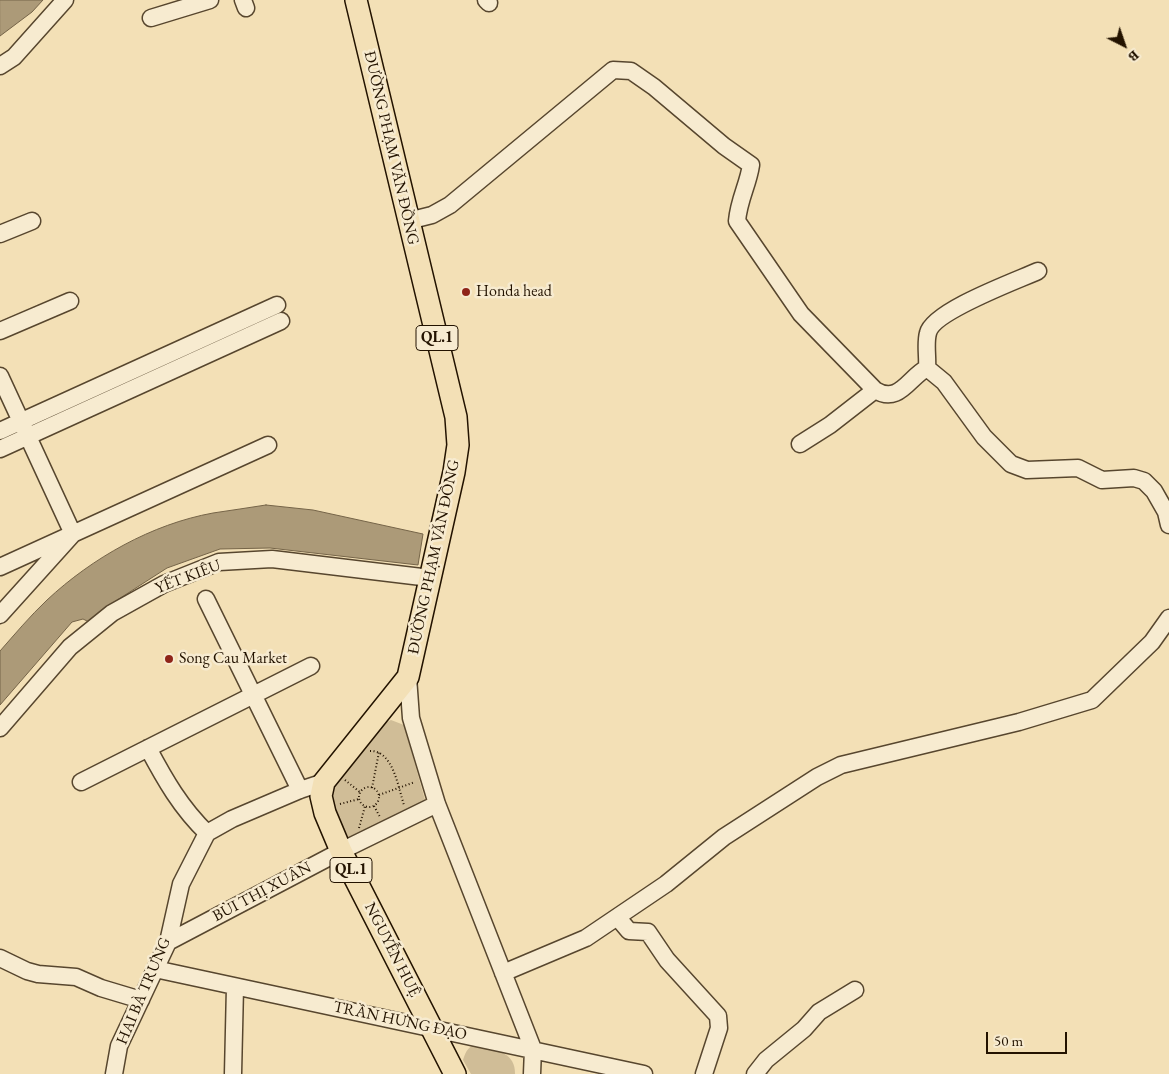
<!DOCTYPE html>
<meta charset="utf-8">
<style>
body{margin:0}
#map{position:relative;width:1169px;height:1074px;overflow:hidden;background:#f3e0b6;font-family:"EB Garamond",serif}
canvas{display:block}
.north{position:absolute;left:1099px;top:20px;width:50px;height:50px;-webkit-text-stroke:4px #f7ebd0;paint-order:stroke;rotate:139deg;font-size:14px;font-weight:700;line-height:20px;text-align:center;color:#231300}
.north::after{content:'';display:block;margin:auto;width:18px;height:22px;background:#231300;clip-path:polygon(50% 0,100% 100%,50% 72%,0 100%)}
.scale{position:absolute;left:986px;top:1032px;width:81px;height:22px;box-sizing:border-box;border:2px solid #231300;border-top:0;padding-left:6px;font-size:15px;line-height:18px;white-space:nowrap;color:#231300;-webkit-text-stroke:4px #f7ebd0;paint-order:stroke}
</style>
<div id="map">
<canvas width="1169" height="1074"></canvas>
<div class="north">B</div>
<div class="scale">50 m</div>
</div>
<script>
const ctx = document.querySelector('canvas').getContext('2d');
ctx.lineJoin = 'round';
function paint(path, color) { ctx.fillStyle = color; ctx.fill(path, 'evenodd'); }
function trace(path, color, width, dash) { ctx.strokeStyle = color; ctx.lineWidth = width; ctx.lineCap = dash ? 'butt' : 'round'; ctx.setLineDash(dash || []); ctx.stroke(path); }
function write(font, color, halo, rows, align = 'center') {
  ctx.font = font + ' "EB Garamond",serif'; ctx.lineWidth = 5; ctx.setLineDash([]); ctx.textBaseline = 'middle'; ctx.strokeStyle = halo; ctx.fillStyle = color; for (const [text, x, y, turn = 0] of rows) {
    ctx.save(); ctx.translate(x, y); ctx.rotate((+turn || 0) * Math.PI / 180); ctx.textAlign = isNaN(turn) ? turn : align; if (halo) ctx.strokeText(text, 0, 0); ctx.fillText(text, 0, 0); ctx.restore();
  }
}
paint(new Path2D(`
 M391,720L404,725L425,800L349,838C342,826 330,810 332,795C334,778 372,738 385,723Z
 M480,1044C496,1050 516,1053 515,1074H471L463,1060C466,1050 469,1045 480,1044Z`), '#d0bd97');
const water = new Path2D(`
 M0,0H43L32,12L0,36Z
 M266,505L313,510L423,534L418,565L270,548L220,549L167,568L111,604L89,622L83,619L72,622L0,705V651C15,634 30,616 47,600C92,558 152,524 213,513C231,510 249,508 266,505Z`);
paint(water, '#ac9a78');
trace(water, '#756448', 1);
const minor = new Path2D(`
 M243,0L246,8
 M486,0L489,3
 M151,18L210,0
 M0,66L14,57L65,0
 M408,221L432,215L450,205L613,70L631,71L654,87L724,146L751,165C748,185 739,199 737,221L801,314L875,390C899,405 909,377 927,368L944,382L984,437L1011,464L1027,470L1078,468L1102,480L1134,478L1144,481L1154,491L1166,512L1169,525
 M0,234L32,221
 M0,331L70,301
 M927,368C928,357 925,344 928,333C933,311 1016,281 1038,271
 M0,376L73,534L0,615
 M0,431L277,305
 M800,444L830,425L875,390
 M0,449L281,321
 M0,567L268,445
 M206,599L300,790
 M408,677L411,718L437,804L533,1049L532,1074
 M0,728L70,647L112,613L164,584L219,562L272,559L430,578
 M148,748C165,780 181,808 207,833
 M81,782L311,666
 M618,918L629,931L648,932L667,960L718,1016L719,1028L704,1074
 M168,942L341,851L437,804
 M0,958L27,971L38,974L76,977L101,988L141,1000
 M155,969L644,1074
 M503,973L586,938L666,884L724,837L817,777L841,765L1019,722L1092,700L1152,642L1169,618
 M114,1074L119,1046L168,942L181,884L207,833L232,819L300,790L324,782
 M233,1074L235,987
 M755,1074L766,1060L804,1029L819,1012L855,990`);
const major = new Path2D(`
 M356,0L456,417L458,445L454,472L408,677L324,782L321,796L325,813L341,851L455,1074`);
trace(minor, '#57462e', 19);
trace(major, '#231300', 24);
trace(new Path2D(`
 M370,751C393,750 398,787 404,805
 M345,780L361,793
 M359 797a10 10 0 1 1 20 0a10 10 0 1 1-20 0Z
 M372,788L379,752
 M379,795L415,782
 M340,804L359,799
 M374,806L380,817
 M359,828L365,806`), '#231300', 2, [1, 2.5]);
trace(minor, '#f7ebd0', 16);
trace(major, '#f3e0b6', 21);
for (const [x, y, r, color] of [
 [466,292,5,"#8f2418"],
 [169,659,5,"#8f2418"]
]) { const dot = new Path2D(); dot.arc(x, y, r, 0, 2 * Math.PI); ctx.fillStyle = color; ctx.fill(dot); trace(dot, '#f7ebd0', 2); }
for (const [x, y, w] of [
 [437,338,42],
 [351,870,42]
]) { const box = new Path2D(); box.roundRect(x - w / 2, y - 12.5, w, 25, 4); ctx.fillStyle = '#f7ebd0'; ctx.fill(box); trace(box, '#231300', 1); }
write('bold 15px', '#231300', null, [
 ["QL.1",437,338],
 ["QL.1",351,870]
]);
write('16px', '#231300', '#f7ebd0', [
 ["ĐƯỜNG PHẠM VĂN ĐỒNG",391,148,77],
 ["ĐƯỜNG PHẠM VĂN ĐỒNG",434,557,-78],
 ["YẾT KIÊU",188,577,-21],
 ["BÙI THỊ XUÂN",262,892,-28],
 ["NGUYỄN HUỆ",392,950,63],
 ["HAI BÀ TRƯNG",144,991,-67],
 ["TRẦN HƯNG ĐẠO",400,1021,12]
]);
write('16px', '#231300', '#f7ebd0', [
 ["Honda head",476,292],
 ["Song Cau Market",179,659]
], 'left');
</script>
